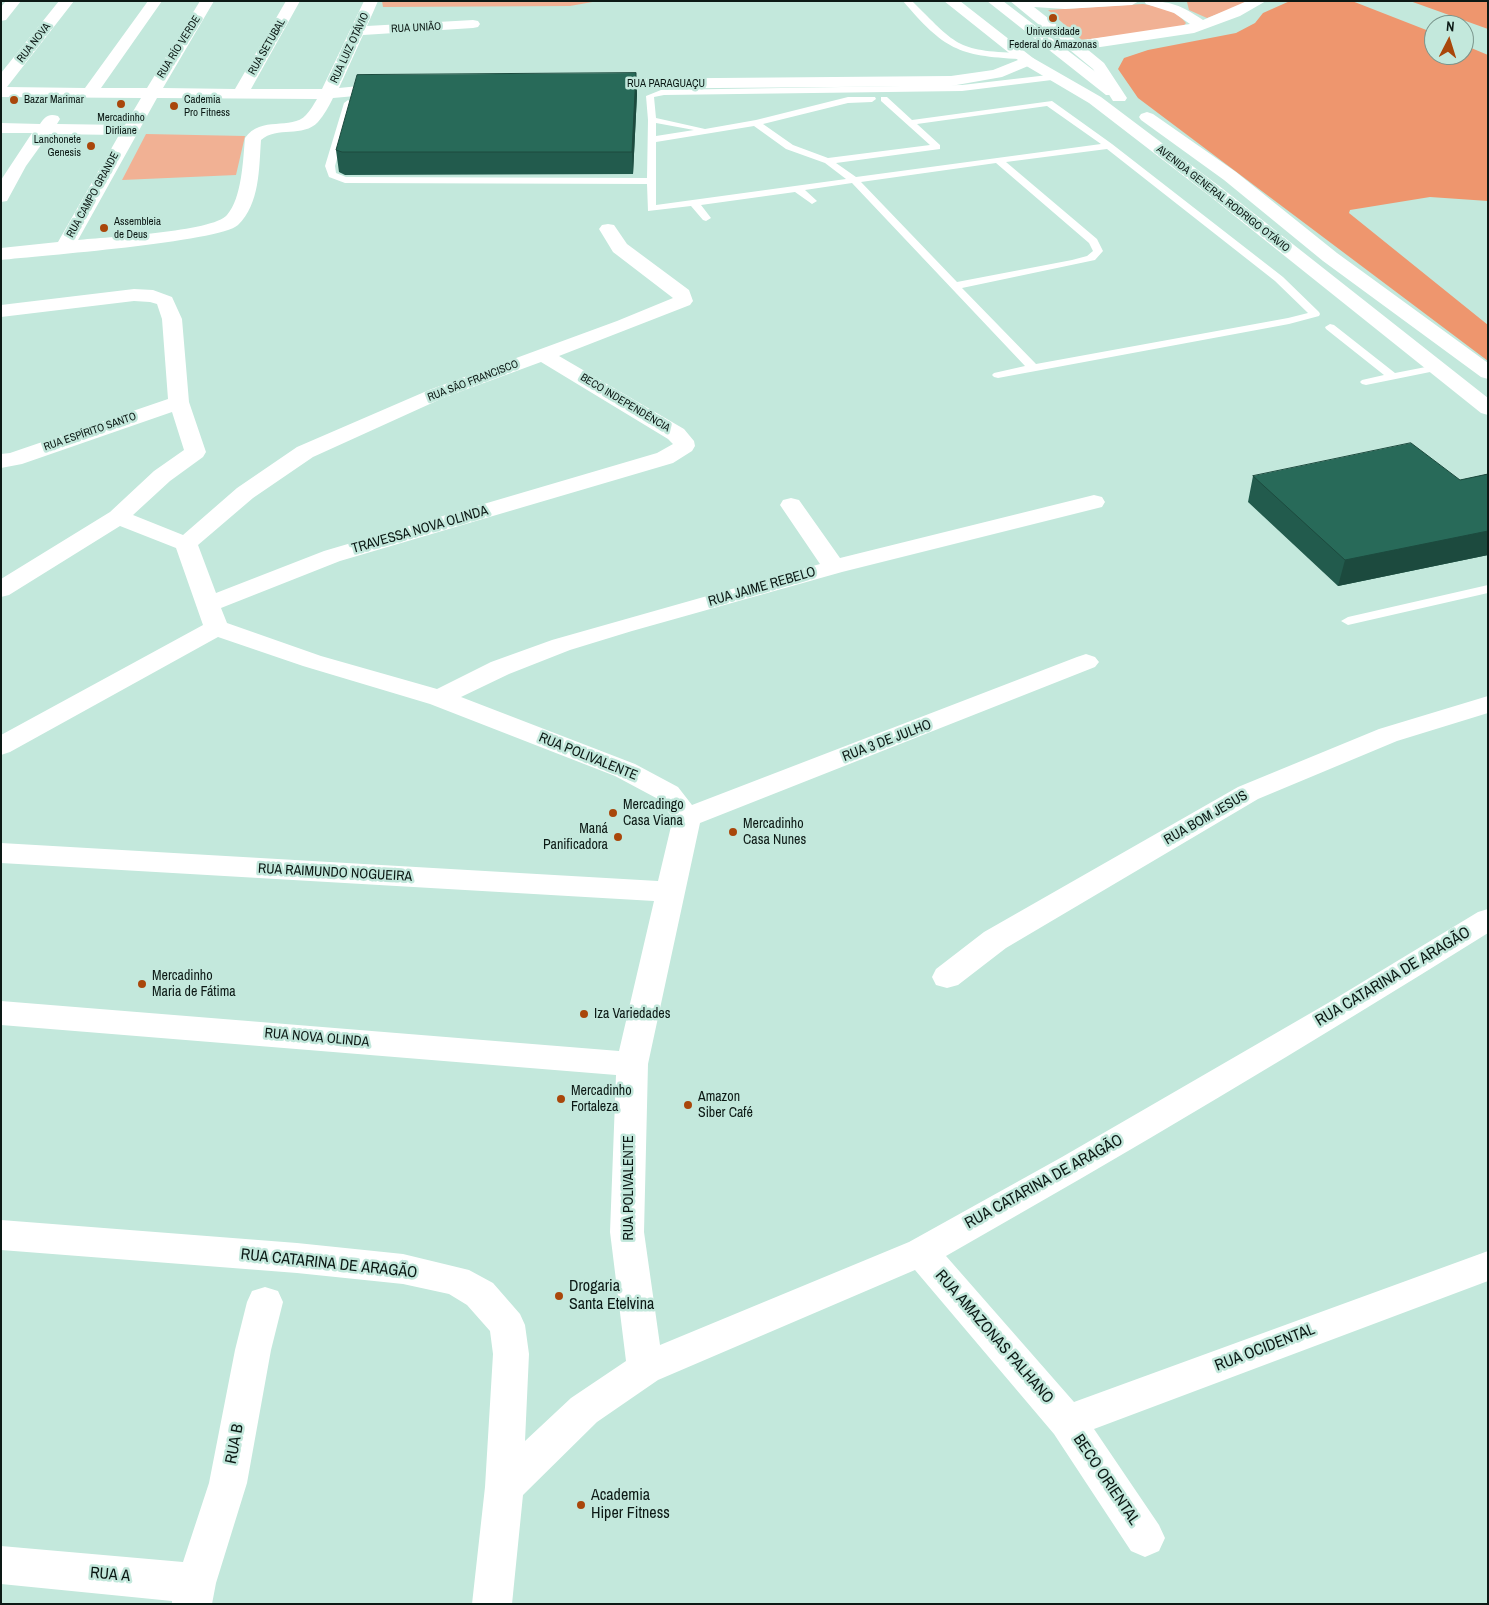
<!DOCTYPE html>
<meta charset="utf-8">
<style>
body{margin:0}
#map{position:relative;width:1489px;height:1605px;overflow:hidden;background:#c3e8dc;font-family:"Archivo Narrow",sans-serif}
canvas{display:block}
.frame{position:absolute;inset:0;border:2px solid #0c1915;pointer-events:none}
.north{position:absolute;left:1424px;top:15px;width:50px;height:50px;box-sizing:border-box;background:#c3e8dc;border:1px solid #7a958c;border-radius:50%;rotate:5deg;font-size:14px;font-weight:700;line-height:20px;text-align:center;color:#0c1915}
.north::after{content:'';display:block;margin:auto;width:18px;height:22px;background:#a9470b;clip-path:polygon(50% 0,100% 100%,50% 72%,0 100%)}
</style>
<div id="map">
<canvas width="1489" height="1605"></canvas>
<div class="frame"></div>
<div class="north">N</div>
</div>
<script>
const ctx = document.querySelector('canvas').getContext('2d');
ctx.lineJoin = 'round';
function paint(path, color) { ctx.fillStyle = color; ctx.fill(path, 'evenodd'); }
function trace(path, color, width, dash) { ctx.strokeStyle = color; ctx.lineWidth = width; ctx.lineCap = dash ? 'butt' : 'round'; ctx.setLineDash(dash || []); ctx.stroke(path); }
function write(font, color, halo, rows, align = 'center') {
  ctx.font = font + ' "Archivo Narrow",sans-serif'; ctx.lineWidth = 5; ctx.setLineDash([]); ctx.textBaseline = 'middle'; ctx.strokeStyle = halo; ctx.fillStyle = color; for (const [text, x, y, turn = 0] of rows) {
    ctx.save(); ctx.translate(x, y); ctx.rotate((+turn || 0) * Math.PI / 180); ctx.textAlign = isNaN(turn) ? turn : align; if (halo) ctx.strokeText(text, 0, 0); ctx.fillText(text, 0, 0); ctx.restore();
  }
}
paint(new Path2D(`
 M382,1H598L570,6L383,7Z
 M1253,1L1207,18L1189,10L1187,2Z
 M1143,4C1159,7 1175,9 1186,23L1182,28L1082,40L1048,10Z
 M146,134L245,136L236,175L122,180Z`), '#f1b194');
paint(new Path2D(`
 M1290,1H1352L1434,33V55H1464V45L1488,55V201L1430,197L1350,210L1349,213L1488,325V361L1138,98L1118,69L1124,58L1148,50L1236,33L1255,23L1263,13Z
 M1410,1H1488V29Z`), '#ee966e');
paint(new Path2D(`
 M903,1H912C956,44 955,51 1020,53L1024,56L1020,59C958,56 944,49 903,1Z
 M1057,74L1061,77L1060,79L962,91L664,95L654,97L656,118L705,129L756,120L848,97H875L876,99L872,102L848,103L763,124L793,145L828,158L930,145L881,101V97H887L912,120L1052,101L1112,144L1283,277L1319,312L1320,314L1319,316L1289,324L998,378L994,377L992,375L994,373L1025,366L852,183L805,190L817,201L812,204L795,192L701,205L711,218L706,221L703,220L691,206L648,211L647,184L345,183L329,177L325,166L344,103L348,100L352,103L335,166L336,173L346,177L647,178L648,120L646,96L661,90L962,85ZM1047,106L1101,144L856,177L836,163L940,149V145L917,124ZM656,123L694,130L656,136ZM754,126L786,149L825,163L846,179L656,205V142ZM1107,149L1275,281L1308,313L1288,318L1036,364L962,288L1095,260L1103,251L1097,239L1006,162ZM996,163L1089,243L1093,251L1087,256L1072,260L957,282L861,182Z
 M1330,324L1334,325L1395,373L1436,365L1442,368L1440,370L1366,385L1362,384L1360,382L1362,380L1384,375L1326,329L1325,327Z
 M1488,585V593L1348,625L1341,621L1348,617Z`), '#fff');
paint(new Path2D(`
 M6,1H21L6,20L1,21V7Z
 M59,1H74L7,87L85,88L148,1H162L101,88H147L200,1H214L163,88L235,89L286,1H300L251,89H322L364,1H378L367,26L473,20L478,21L480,24L478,27L473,28L363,35L339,88L389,83L395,85L397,88L395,91L389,93L333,98C329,106 324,115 318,122C303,138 277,126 261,140C259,168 260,204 238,225C220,242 37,256 1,260V248L58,242L119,135L49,134L26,166L7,201L1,202V180L32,133H1V123L40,124C45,117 48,113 58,116L60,119L57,124L125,125L141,98L1,97V73ZM157,98L317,99C314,104 310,111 306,115C291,131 261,115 245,138C243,160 242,198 227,215C213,232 105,237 78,240Z
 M1028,56L1033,58L1036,61L1033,64L1002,77L951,86L600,89L594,87L592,84L594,81L600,79L951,76L993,70Z
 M608,224L614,225L627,244L689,290L693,301L690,305L559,356L684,429L694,441L695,446L692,451L673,463L340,561L221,608L227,623L321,656L437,689L491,662L552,640L820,564L780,505L783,500L791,498L799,500L840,558L1094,495L1102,497L1105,502L1102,507L842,572L632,631L570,650L509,674L461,697L635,764L678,787L692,805L1077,657L1086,654L1095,657L1099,662L1095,667L700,823L648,1064L644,1232L660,1345L909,1242L1062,1157L1328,1003L1478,912L1488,909V933C1309,1045 1129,1152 946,1256L1074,1402L1488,1251V1281L1094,1429L1159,1525L1165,1538L1159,1551L1145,1557L1131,1551L1054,1434L915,1270L658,1380L597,1422L523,1495L512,1604H472L485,1487L493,1354L490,1331L467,1305L449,1294L403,1284L297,1273L1,1250V1220L297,1243L403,1254L469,1270L493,1283L520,1314L525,1325L529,1354L525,1441L571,1398L626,1361L610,1232L616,1075L1,1025V1001L619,1051L654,901L1,863V843L658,881L673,818L658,799L615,776L430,704L303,666L218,637L10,752L1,755V735L203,625L176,548L120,526L9,595L1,597V579L110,512L154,471L184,450L172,412L22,464L1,468V454L10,453L168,399L162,319L157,304L150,302L134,301L1,317V305L134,289L153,290L172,297L182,319L189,402L206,452L203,457L170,481L133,515L183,535L237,488L297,447L429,390L617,321L673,298L613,252L599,229L602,225ZM541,362L668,439L673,444L657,453L324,551L216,593L198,545L253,498L313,457L443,398Z
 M1488,696V713L1397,741L1258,799L1006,948L958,985L947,988L936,985L932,977L936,969L984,932L1238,787L1379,729Z
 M265,1287L278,1291L283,1302L271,1350L247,1483L216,1583L212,1604H172V1601L1,1584V1546L183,1562L209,1483L235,1350L247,1302L252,1291Z`), '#fff');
paint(new Path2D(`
 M1010,1H1139L1132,5L1065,9L1034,7L1077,41L1190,24L1174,13L1146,4L1144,1C1171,1 1181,5 1203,20L1247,1H1266L1240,16L1194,33L1087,49L1104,63L1127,98L1125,101H1113L1093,69Z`), '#fff');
paint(new Path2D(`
 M944,1H960L1033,58L1101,97L1223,189L1488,398V415L1481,413L1211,197L1089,103L1023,64Z
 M987,1H1003L1118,89L1120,92L1118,95H1106Z
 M1147,112L1153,114L1236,172L1337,253L1488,363V379L1481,377L1323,261L1224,180L1141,120L1139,117L1141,114Z`), '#fff');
paint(new Path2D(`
 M636,73L637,94L633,174L345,175L339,172L336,150Z
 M1488,474V555L1338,586L1248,502L1253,476L1460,480Z`), '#225b4d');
paint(new Path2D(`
 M636,73L637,94L633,174L632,152Z
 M1488,531V555L1338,586L1345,560Z`), '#1c4a3e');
const building = new Path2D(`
 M636,73L632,152H342L336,150L357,75Z
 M1411,443L1460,480L1488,474V531L1345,560L1253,476Z`);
paint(building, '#286a59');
trace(building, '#1c4a3e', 1);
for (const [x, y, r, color] of [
 [1053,18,5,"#a9470b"],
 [14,100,5,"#a9470b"],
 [121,104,5,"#a9470b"],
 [174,106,5,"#a9470b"],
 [91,146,5,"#a9470b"],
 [104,228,5,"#a9470b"],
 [613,813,5,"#a9470b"],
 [733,832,5,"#a9470b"],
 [618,837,5,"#a9470b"],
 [142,984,5,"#a9470b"],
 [584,1014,5,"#a9470b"],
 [561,1099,5,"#a9470b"],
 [688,1105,5,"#a9470b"],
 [559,1296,5,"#a9470b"],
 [581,1505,5,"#a9470b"]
]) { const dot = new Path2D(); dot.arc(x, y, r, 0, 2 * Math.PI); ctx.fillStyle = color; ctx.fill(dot); trace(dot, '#c3e8dc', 2); }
write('11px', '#0c1915', '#c3e8dc', [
 ["RUA UNIÃO",416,28,-3],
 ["RUA NOVA",34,43,-52],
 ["RUA RÍO VERDE",179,47,-58],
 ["RUA SETUBAL",267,47,-60],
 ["RUA LUIZ OTÁVIO",350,48,-65],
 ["RUA PARAGUAÇU",666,84],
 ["RUA CAMPO GRANDE",93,195,-61],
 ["AVENIDA GENERAL RODRIGO OTÁVIO",1223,199,38],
 ["RUA SÃO FRANCISCO",473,381,-21],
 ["BECO INDEPENDÊNCIA",625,403,31],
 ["RUA ESPÍRITO SANTO",90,432,-19]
]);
write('11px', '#0c1915', '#c3e8dc', [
 ["Universidade",1053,32,"center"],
 ["Federal do Amazonas",1053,45,"center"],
 ["Bazar Marimar",24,100],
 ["Cademia",184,100],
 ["Pro Fitness",184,113],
 ["Mercadinho",121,118,"center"],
 ["Dirliane",121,131,"center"],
 ["Lanchonete",81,140,"right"],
 ["Genesis",81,153,"right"],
 ["Assembleia",114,222],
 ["de Deus",114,235]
], 'left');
write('14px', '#0c1915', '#c3e8dc', [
 ["TRAVESSA NOVA OLINDA",420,530,-16],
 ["RUA JAIME REBELO",762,587,-16],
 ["RUA 3 DE JULHO",887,741,-21],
 ["RUA POLIVALENTE",588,757,22],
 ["RUA BOM JESUS",1206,818,-30],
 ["RUA RAIMUNDO NOGUEIRA",335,873,3],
 ["RUA NOVA OLINDA",317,1038,5],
 ["RUA POLIVALENTE",629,1188,-90]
]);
write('14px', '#0c1915', '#c3e8dc', [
 ["Mercadingo",623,805],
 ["Casa Viana",623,821],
 ["Mercadinho",743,824],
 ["Casa Nunes",743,840],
 ["Maná",608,829,"right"],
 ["Panificadora",608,845,"right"],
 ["Mercadinho",152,976],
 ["Maria de Fátima",152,992],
 ["Iza Variedades",594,1014],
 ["Mercadinho",571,1091],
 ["Fortaleza",571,1107],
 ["Amazon",698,1097],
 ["Siber Café",698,1113]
], 'left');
write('16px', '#0c1915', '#c3e8dc', [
 ["RUA CATARINA DE ARAGÃO",1393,977,-31],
 ["RUA CATARINA DE ARAGÃO",1044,1182,-29],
 ["RUA CATARINA DE ARAGÃO",329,1264,6],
 ["RUA AMAZONAS PALHANO",994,1337,49],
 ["RUA OCIDENTAL",1265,1348,-21],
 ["RUA B",235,1444,-79],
 ["BECO ORIENTAL",1106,1480,56],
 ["RUA A",110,1575,5]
]);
write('16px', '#0c1915', '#c3e8dc', [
 ["Drogaria",569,1287],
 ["Santa Etelvina",569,1305],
 ["Academia",591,1496],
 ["Hiper Fitness",591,1514]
], 'left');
</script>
